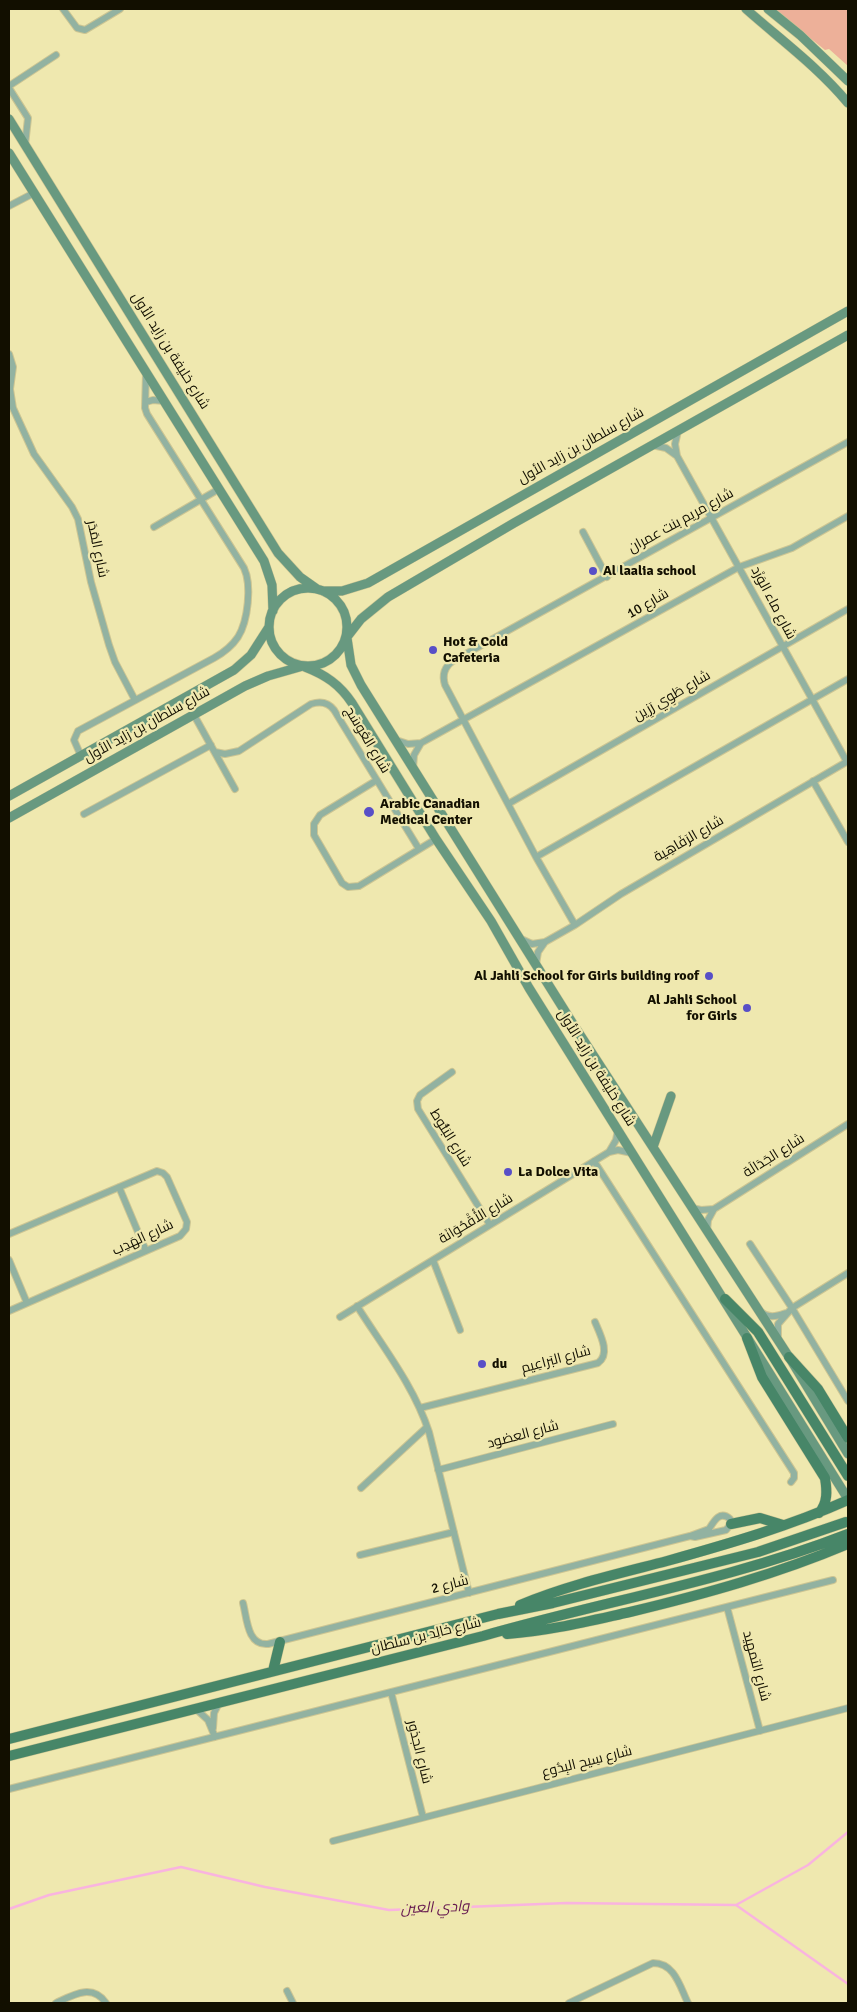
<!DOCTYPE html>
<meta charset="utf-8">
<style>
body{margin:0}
#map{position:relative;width:857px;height:2012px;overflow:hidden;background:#efe8af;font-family:Signika,sans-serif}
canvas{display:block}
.frame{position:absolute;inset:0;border:10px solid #120f00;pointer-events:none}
</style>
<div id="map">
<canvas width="857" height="2012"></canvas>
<div class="frame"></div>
</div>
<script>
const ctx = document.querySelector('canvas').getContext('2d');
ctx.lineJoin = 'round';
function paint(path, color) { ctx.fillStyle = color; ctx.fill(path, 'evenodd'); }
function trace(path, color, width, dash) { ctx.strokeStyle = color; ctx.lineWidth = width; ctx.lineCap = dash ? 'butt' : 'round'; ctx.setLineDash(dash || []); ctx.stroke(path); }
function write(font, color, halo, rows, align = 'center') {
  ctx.font = font + ' Signika,Cairo,sans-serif'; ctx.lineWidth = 4.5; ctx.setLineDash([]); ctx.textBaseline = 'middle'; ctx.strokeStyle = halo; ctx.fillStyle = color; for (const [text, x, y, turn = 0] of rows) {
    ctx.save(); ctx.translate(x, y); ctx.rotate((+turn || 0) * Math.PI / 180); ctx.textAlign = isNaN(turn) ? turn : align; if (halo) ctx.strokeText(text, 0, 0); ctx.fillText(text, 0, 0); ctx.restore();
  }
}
paint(new Path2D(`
 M774,9H848V66L829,49L825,50Z`), '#edb099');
trace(new Path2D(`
 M736,1905L848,1984
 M9,1909L49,1895L181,1867L265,1887L389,1910L567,1903L736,1905L808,1865L848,1832`), '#f9b4df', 2.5);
const street = new Path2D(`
 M63,9L77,28L85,30L120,9
 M9,86L56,55
 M9,88L28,118L25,145
 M9,206L34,193
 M9,354L13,367L10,389L13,408L34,454L72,507L78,519L91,582L109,645L115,662L135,700
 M146,402L153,400L164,401
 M678,431L675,444L677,456L847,762
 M652,445L666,448L677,456
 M154,527L219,489
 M583,532L607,577
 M194,715L235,789
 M396,740L408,744L421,743
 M215,752L225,754L239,751L311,704C320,701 328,702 334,710L419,849
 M81,756L74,740L78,731L214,658C223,653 232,646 238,637C248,621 252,585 244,568L147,414L145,408L146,373
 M413,768L414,755L421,743L739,567L792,548L848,516
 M377,780L320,815L314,824V835L342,883L348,887L359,886L436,839
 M813,781L848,842
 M508,804L848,609
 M84,814L211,745
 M536,857L848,679
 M575,925L536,857L445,685C442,675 444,667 453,661L848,442
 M521,939L532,944L545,942L575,925L621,894L848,761
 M536,964L538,952L545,942
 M452,1072L420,1095L417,1101L418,1109L490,1225
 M609,1152L616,1140L618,1130
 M594,1161L794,1473V1478L791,1482
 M119,1187L146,1251
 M692,1208L701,1210L714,1209L848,1124
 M707,1231L708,1220L714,1209
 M9,1234L157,1171L163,1173L167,1177L187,1222L186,1229L180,1236L9,1311
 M750,1244L792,1308L848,1401
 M9,1260L27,1303
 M433,1260L460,1330
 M357,1306C383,1347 414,1386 429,1432L469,1593
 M761,1312C769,1319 777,1316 786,1313
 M340,1317L609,1152L618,1150L632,1153
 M778,1337V1324L792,1308L848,1273
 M420,1408L598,1363C611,1354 600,1334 595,1322
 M438,1470L613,1424
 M361,1488L427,1427
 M360,1555L454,1532
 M243,1603C247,1618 247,1646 268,1644L690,1536L709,1529C714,1521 720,1510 730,1519L731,1524L726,1530L695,1537L690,1536
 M727,1607L760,1731
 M391,1692L423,1817
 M196,1709L208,1720L215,1737
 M213,1728L214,1713L219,1703
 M9,1789L833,1580
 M333,1841L848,1708
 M287,1991L293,2003
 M56,2003C73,1995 92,1983 106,2003
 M569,2003L653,1963C675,1963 680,1987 688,2003`);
const secondary = new Path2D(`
 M746,9C781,40 818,67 848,103
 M768,9L800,35L848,81
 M9,119L278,553L300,577L317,589
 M9,153L264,561L272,585L273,611
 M269 627a39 39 0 1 1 78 0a39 39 0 1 1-78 0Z
 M323,591H342L368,583L848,311
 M347,637L361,619L388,597L514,523L848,335
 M347,638L351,665L361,685L573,1024L789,1357L848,1454
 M305,667C326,675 340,685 352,703L436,839L491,921L529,988L848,1499
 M9,796L234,670L251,655L269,627
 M9,818L245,686L268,676L303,666
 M653,1147L671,1096`);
const primary = new Path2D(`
 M725,1299L758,1332L848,1476
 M747,1338L762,1377L825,1478C827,1490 828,1503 819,1513
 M789,1357L818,1389L848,1438
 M731,1524L760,1518L783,1525
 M520,1605C568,1585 617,1574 667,1561C728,1544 790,1526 848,1500
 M507,1634C549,1631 589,1621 630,1612C705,1594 777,1574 848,1544
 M273,1671L280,1642
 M9,1739L498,1614L553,1603L758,1552L846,1522
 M9,1756L483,1636C605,1601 730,1580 848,1534`);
trace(street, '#ccc593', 8);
trace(secondary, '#ccc593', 10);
trace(primary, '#ccc593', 11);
trace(street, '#92b2a1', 6);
trace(secondary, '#689980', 9);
trace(primary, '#478668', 10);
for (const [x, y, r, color] of [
 [593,571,5,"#584fc7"],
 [433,650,5,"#584fc7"],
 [369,812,6,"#584fc7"],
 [709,976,5,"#584fc7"],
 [747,1008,5,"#584fc7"],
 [508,1172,5,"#584fc7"],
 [482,1364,5,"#584fc7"]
]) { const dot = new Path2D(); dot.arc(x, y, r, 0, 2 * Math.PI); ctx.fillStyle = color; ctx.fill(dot); trace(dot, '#efe8af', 2); }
write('14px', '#120f00', '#efe8af', [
 ["شارع خليفة بن زايد الأول",170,351,58],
 ["شارع سلطان بن زايد الأول",581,446,-29],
 ["شارع مريم بنت عمران",681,521,-29],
 ["شارع المَدَر",97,549,78],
 ["شارع ماء الوَرْد",773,603,62],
 ["شارع 10",648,604,-30],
 ["شارع طَوِي رَزِين",672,696,-30],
 ["شارع سلطان بن زايد الأول",147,725,-29],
 ["شارع العُوسَج",367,740,59],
 ["شارع الرَفَاهِية",689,839,-30],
 ["شارع خليفة بن زايد الأول",596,1068,58],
 ["شارع البَلُّوط",450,1138,58],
 ["شارع الجَدَالَة",774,1156,-32],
 ["شارع الأُقْحُوَانَة",476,1219,-31],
 ["شارع الهَدِب",143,1238,-25],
 ["شارع البَراعِيم",556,1360,-15],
 ["شارع العضود",523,1435,-15],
 ["شارع 2",450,1585,-14],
 ["شارع خالِد بن سلطان",426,1636,-14],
 ["شارع التمهيد",756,1666,75],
 ["شارع الجذور",419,1752,76],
 ["شارع سِيح البِدُوع",587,1762,-14]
]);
write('bold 14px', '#120f00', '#efe8af', [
 ["Al laalia school",603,571],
 ["Hot & Cold",443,642],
 ["Cafeteria",443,658],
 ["Arabic Canadian",380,804],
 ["Medical Center",380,820],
 ["Al Jahli School for Girls building roof",699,976,"right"],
 ["Al Jahli School",737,1000,"right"],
 ["for Girls",737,1016,"right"],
 ["La Dolce Vita",518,1172],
 ["du",492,1364]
], 'left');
write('italic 15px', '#65184f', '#efe8af', [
 ["وادي العين",435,1908,-2]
]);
</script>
